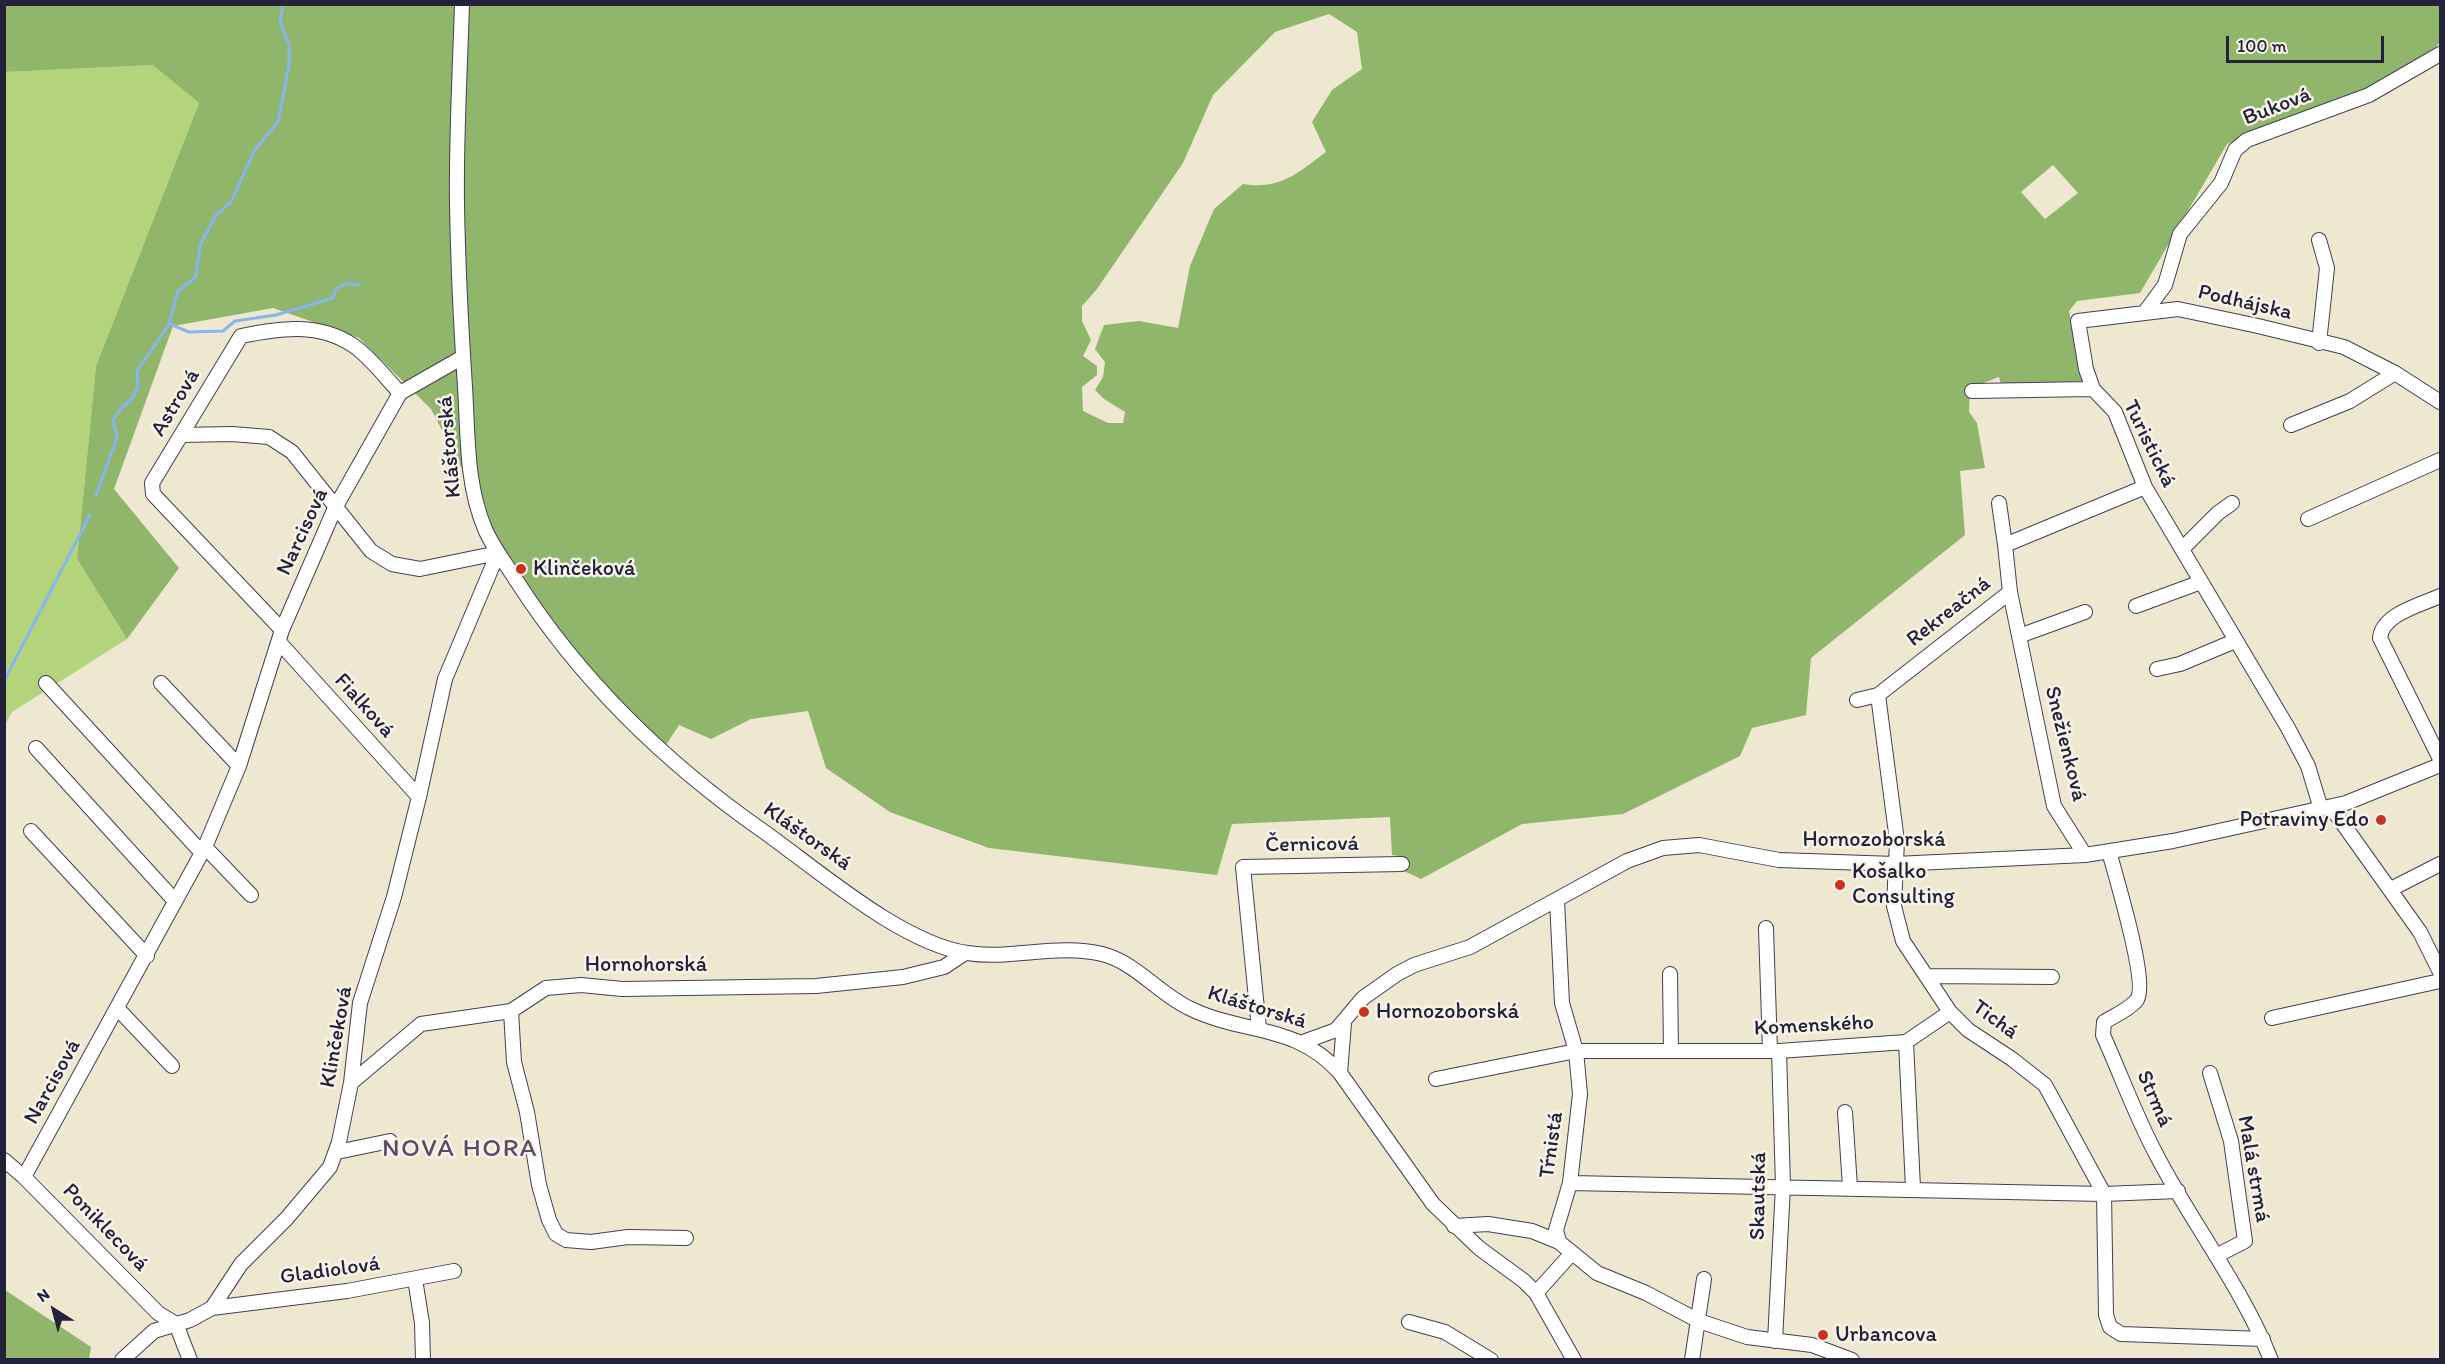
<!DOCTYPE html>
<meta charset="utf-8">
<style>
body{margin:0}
#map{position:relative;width:2445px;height:1364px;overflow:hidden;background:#efe8d0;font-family:Itim,sans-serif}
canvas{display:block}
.frame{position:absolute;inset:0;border:6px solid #22223b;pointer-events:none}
.north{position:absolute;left:24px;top:1280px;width:60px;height:60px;-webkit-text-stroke:4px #f7f3e8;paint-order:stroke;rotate:324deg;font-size:16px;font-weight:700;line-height:24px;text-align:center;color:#22223b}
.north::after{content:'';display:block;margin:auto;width:21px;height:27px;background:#22223b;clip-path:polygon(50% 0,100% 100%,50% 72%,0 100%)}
.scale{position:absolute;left:2226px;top:36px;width:158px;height:27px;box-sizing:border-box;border:3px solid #22223b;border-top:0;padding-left:8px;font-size:18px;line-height:21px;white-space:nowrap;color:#22223b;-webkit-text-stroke:4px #f7f3e8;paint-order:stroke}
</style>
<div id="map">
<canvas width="2445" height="1364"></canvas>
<div class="frame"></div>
<div class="north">N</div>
<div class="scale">100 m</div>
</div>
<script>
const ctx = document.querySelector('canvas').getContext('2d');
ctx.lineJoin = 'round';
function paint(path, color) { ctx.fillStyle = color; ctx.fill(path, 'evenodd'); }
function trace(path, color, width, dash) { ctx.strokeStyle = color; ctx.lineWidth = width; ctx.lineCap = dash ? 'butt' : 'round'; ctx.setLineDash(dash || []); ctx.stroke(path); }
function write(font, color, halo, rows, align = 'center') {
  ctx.font = font + ' Itim,sans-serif'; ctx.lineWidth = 5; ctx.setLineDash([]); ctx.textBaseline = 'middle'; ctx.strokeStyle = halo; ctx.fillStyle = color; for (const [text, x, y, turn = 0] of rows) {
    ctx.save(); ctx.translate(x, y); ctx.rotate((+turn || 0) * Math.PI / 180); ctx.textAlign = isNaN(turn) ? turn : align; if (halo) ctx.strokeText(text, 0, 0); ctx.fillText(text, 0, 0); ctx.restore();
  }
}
paint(new Path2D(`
 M154,65L199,103L96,366L77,559L127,639L12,712L5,725V72Z`), '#b4d47b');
paint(new Path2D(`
 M2440,4V42L2422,64L2365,93L2227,144L2140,293L2077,301L2069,311L2083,381L2002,388L1999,377L1970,388L1969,412L1977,423L1985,468L1960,471L1965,535L1811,658L1806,715L1752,728L1740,756L1623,814L1522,824L1421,879L1404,871L1403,857L1392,855L1390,817L1232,824L1217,875L989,848L890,812L826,768L808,711L751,719L711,739L679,725L666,745L608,694L526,592L431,409L359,338L273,308L173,326L114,489L179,568L127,639L77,559L96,366L199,103L153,65L5,72L4,5ZM1329,14L1357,32L1362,69L1332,90L1312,122L1326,152C1298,173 1280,190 1243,184L1214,209L1190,266L1178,328L1139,321L1104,325L1095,349L1105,362L1103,377L1095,390L1104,399L1125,412L1123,423H1108L1083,411L1082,387L1097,375V366L1083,356L1091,340L1082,321V306L1097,289L1183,163L1213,95L1275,32ZM2053,165L2078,193L2045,219L2021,192Z
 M5,1290L91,1347L89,1359H5Z`), '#8fb66b');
trace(new Path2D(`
 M170,324L189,332L223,331L235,321L276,315L333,298L336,289L348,283L359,285
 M96,495L117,438L113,420L122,407L132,399L138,387L137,371L169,324L178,291L196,277L200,245L216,215L231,202L254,151L278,122L289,65V45L280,22L283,4
 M4,681L90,515`), '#86b5f1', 3);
const minor = new Path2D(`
 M462,4C460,71 456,138 457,204C458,265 461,326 465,387C468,434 466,485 485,529C493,548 507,565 518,583C582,682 667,764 763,831C818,870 901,943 967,953C1011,960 1058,943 1102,954C1135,962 1159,994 1189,1008C1244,1035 1296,1023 1340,1073L1433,1204L1479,1248L1524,1281L1536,1293L1574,1360
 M2145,312L2165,285L2180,234L2221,183L2235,150L2247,140L2369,95L2440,54
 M2319,343L2327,268L2319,240
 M1972,391L2093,389
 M2291,425L2350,401L2395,373
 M181,435L232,434L269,437L292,452L371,551L392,564L420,569L498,553
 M1999,503L2005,545
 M2308,519L2440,460
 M2182,549L2218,513L2232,503
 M2010,592L1878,695L1897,841L1894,906L1903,941L1950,1012L1968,1030L2012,1059L2045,1085L2104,1194L2106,1315L2110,1327L2121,1334L2263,1339
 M2440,596C2421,605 2382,614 2380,638L2440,759
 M2136,606L2201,582
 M282,630L153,494L152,483L241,336C280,328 319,322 354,346C371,358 386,378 400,393
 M2019,636L2085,612
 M279,642L419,797
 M2157,669L2180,664L2235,641
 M46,683L202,853
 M161,683L239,766
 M1857,700L1878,695
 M36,748L175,901
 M2331,807L2420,932L2440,972
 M2321,809L2308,766L2288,728L2145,487L2115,412L2093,389L2086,369L2078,321L2178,309L2258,326L2344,347L2395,373L2440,402
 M31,831L147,956
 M205,847L251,895
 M2109,851C2115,875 2150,986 2136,1001C2128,1010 2114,1016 2104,1022L2103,1035C2121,1075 2136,1117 2157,1156C2193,1225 2242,1287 2271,1360
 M2085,855L2054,806L2010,592L2005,545L2145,487
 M2391,889L2440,864
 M1557,900L1562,1003L1576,1051L1580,1094L1570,1183L1556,1230L1559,1242
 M1766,928L1770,1051
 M1670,974L1671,1051
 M1929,976L2052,977
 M118,1009L172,1066
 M511,1011L514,1062L527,1112L539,1185L549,1220L556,1234L566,1240L591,1242L628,1237L686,1238
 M2272,1018L2440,981
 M1259,1029L1243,867L1402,864
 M1303,1042L1336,1030L1363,998L1397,974L1414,965L1470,947L1627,861L1663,848L1699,845L1779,860L1895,864L2085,855L2173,841L2346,803L2440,765
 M1906,1042L1913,1188
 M1340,1073L1344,1023
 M2210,1073L2231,1141L2245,1241L2216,1256
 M1436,1079L1576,1051H1779L1906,1042L1950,1012
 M351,1083L421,1024L511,1011L546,988L581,985L622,989L816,986L903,977L944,967L965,953
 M1845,1112L1850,1187
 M337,1152L390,1141
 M4,1160L24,1177L158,1313L176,1324
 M24,1177L205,847L239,766L282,630L335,508L400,393L463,357
 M1570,1183L2104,1194L2178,1191
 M1454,1226L1488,1224L1532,1231L1559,1242L1597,1273L1646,1293L1699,1321L1747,1337L1812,1345L1852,1360
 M415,1279L422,1323L423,1360
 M1536,1293L1572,1253
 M212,1308L347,1291L454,1271
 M1409,1322L1445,1332L1491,1360
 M176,1324L190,1360
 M1775,1341L1783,1186L1779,1051
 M122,1360L154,1331L190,1320L212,1308L241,1264L287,1218L330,1167L339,1142L351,1083L360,1003L394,897L419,797L445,679L498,553
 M1692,1360L1704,1279`);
trace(minor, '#414051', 16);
trace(minor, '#fff', 14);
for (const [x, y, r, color] of [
 [521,569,6,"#c8321e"],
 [2381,820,6,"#c8321e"],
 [1840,885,6,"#c8321e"],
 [1364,1012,6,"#c8321e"],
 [1823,1335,6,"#c8321e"]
]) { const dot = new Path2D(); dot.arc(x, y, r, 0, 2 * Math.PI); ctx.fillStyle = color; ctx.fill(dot); trace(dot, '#f7f3e8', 2); }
write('22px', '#22223b', '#f7f3e8', [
 ["Buková",2277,107,-21],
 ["Podhájska",2245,303,13],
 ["Astrová",176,403,-59],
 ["Turistická",2149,444,64],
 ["Kláštorská",450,447,-95],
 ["Narcisová",303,532,-65],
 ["Rekreačná",1949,612,-38],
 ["Fialková",364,706,48],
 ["Snežienková",2065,744,76],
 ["Kláštorská",807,837,35],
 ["Hornozoborská",1874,840],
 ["Černicová",1312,845,-1],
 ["Hornohorská",646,965],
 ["Kláštorská",1257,1008,17],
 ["Tichá",1995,1020,36],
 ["Komenského",1814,1026,-3],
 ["Klinčeková",337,1037,-80],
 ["Narcisová",53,1082,-61],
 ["Strmá",2154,1099,66],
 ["Tŕnistá",1552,1145,-82],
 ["Malá strmá",2253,1169,80],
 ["Skautská",1759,1196,-89],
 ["Poniklecová",105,1228,46],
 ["Gladiolová",330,1271,-8]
]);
write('22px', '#22223b', '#f7f3e8', [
 ["Klinčeková",533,569],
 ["Potraviny Edo",2369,820,"right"],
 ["Košalko",1852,872],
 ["Consulting",1852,897],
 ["Hornozoborská",1376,1012],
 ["Urbancova",1835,1335]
], 'left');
ctx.letterSpacing = '1.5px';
write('26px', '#5c4a63', '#f7f3e8', [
 ["NOVÁ HORA",460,1149]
]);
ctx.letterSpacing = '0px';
</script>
